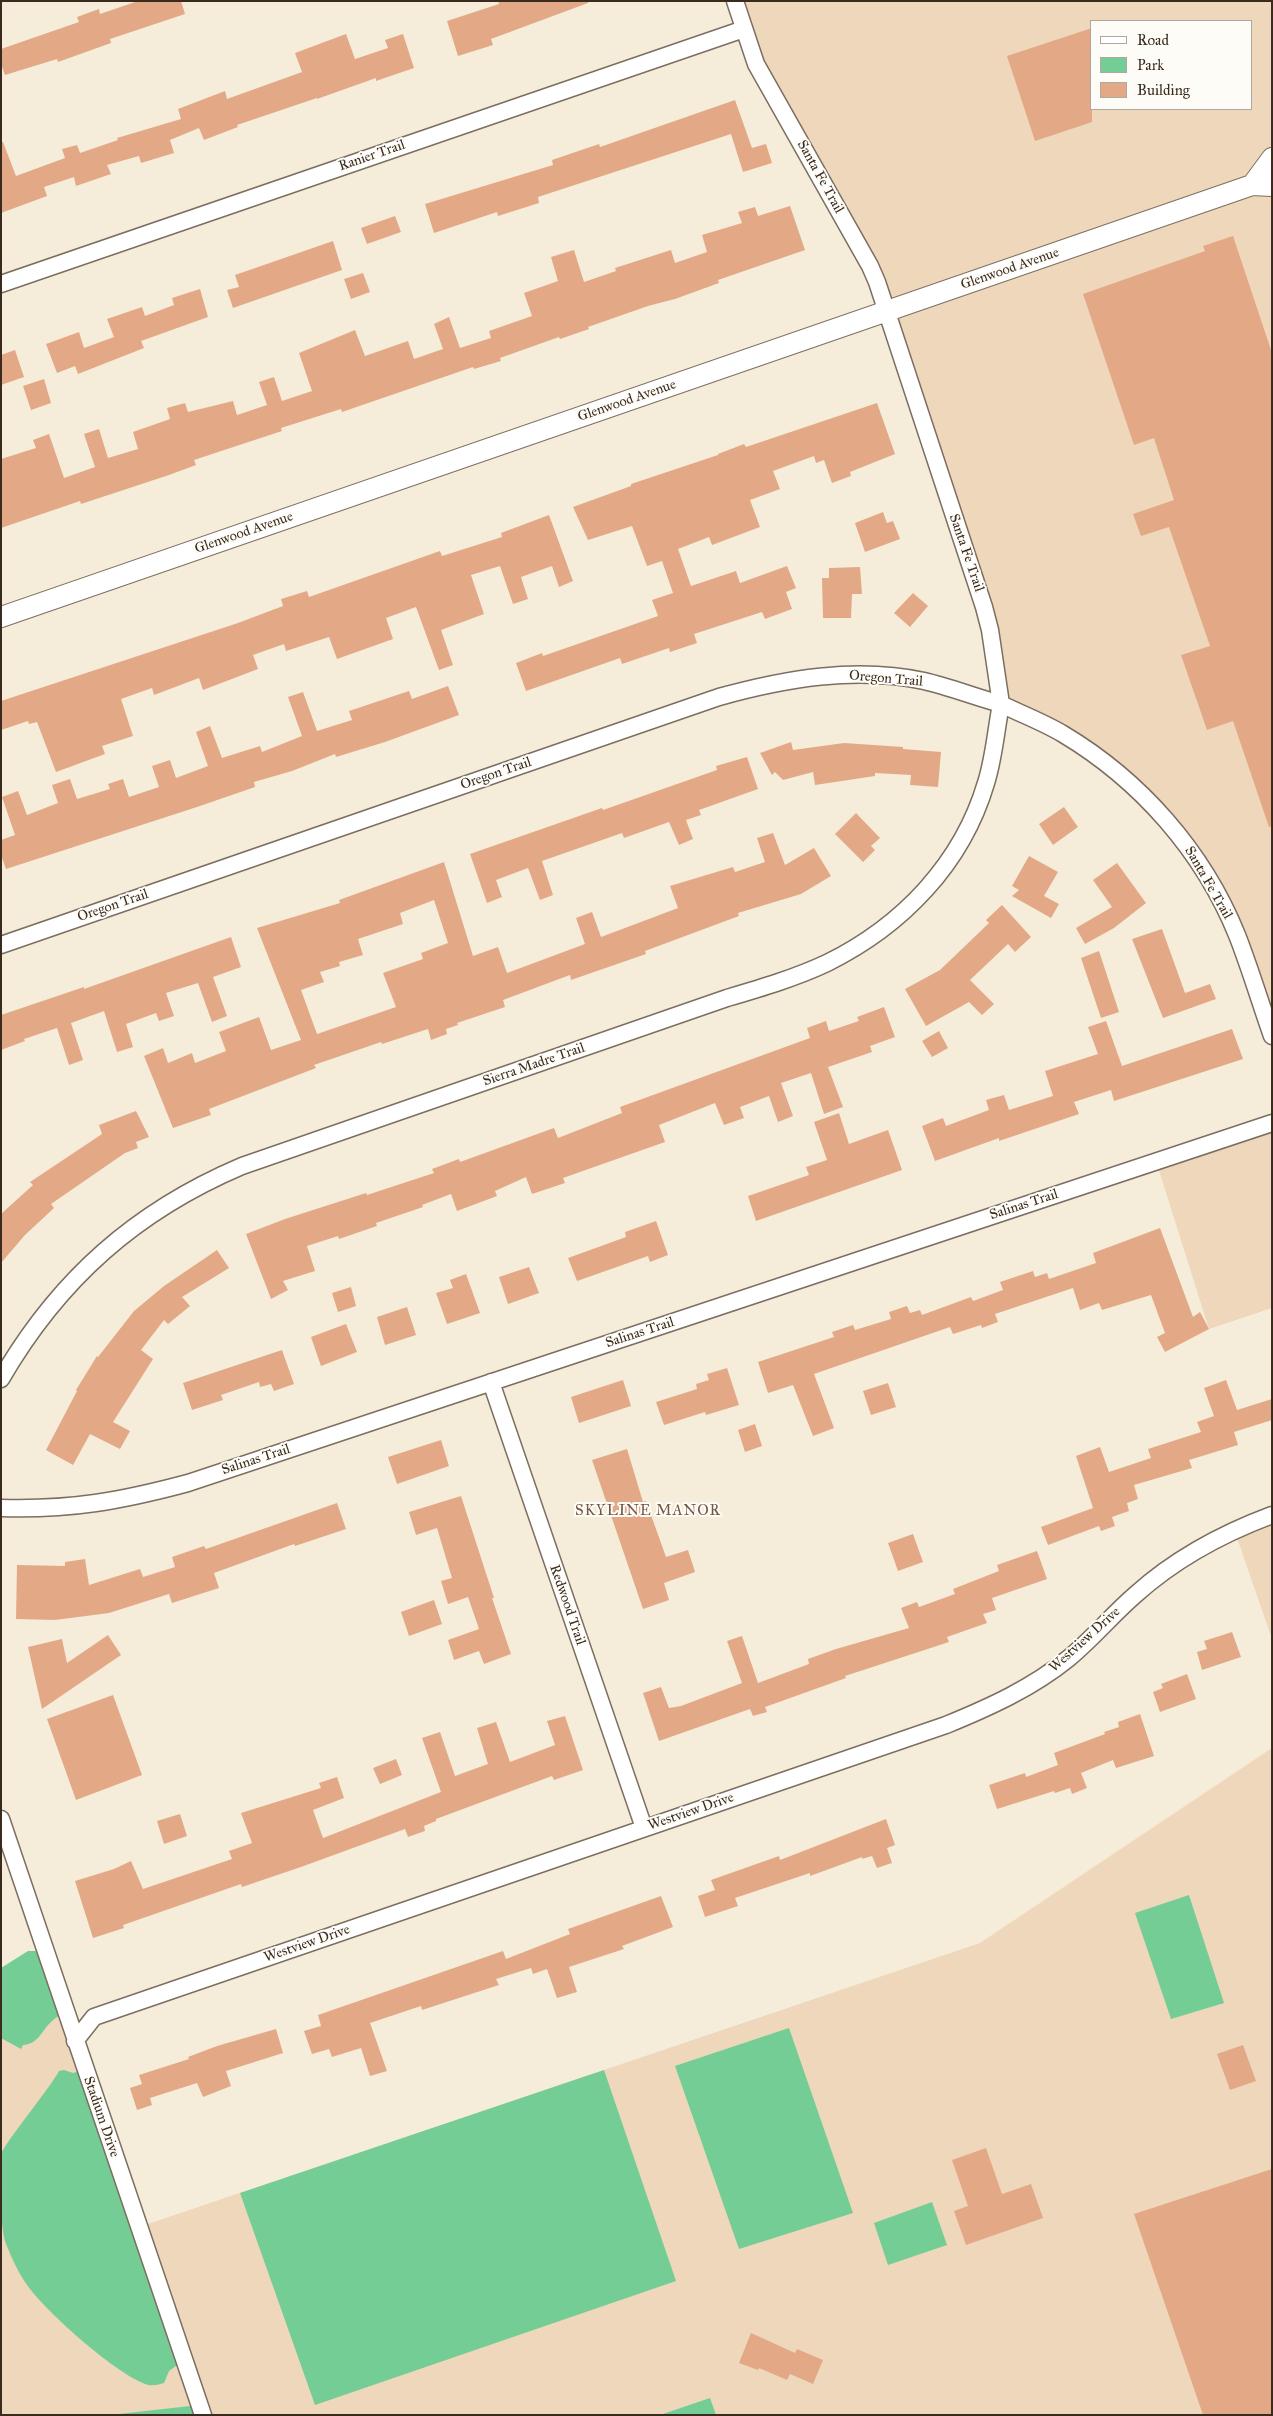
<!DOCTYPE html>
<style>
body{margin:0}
#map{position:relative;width:1273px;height:2416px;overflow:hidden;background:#f5edda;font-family:"IM FELL Great Primer",serif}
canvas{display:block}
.frame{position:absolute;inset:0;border:2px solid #3b2a1e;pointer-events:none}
.legend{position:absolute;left:1090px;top:20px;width:162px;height:90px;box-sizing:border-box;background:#fdfcf7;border:1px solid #afa8a0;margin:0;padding:6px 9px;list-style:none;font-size:15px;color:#3b2a1e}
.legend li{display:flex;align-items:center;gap:10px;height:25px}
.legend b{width:25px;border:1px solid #afa8a0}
</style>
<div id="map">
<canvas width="1273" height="2416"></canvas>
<div class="frame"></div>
<ul class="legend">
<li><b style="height:6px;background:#fff"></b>Road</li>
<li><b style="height:14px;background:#74cd94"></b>Park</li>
<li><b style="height:14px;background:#e3a987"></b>Building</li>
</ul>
</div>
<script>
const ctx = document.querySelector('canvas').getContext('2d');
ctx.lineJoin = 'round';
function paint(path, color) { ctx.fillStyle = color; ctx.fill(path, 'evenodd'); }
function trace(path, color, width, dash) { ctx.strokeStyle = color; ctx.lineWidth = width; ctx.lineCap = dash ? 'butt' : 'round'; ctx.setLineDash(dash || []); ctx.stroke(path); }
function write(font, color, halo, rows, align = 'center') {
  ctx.font = font + ' "IM FELL Great Primer",serif'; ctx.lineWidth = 4; ctx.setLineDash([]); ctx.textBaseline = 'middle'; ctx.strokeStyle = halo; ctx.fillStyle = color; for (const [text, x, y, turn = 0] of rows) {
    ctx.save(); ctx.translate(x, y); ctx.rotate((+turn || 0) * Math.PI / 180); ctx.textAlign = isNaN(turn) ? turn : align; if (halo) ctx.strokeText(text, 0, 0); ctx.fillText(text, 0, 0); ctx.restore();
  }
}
paint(new Path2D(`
 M735,1H1272V1036L1237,934L1189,848L1106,763L1001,704L990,630L885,312L756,64ZM1092,21H1252V109H1092Z
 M1272,1123V1308L1209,1329L1156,1161Z
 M1272,1515V1639L1234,1529Z
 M1272,1748V2415H1V1999L57,1980L139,2227L980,1943Z`), '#eed7bb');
paint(new Path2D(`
 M1189,1895L1224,2003L1171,2019L1135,1913Z
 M28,1951H47L65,2012C61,2015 56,2017 52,2021C41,2031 39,2044 23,2045L21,2049L1,2038V1968Z
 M789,2028L853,2213L739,2249L675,2066Z
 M85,2069L184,2360L169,2371L164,2383C160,2384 154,2386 149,2385C120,2378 45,2311 27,2285C18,2272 11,2257 5,2241C0,2222 0,2176 1,2155C2,2146 51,2087 59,2071L64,2070L73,2073Z
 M604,2070L676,2281L315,2405L240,2193Z
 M932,2202L947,2245L888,2265L874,2223Z
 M710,2398L716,2415H660Z
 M199,2405L203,2415H110Z`), '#74cd94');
paint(new Path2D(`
 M138,1H181L185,14L110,39L111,43L58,62L57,59L5,75L1,64V49L79,22L77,17L99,9L100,14Z
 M498,1H588V3L491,39L493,45L458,56L447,21L499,4Z
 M1092,28V122L1035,141L1007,56Z
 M346,34L355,59L388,48L385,40L403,34L414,68L376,81V78L317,99V98L237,125L238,127L204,140L199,128L170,140L174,153L141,163L139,156L107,165L111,174L76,186L74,177L44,187L47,196L1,213V142H3L16,176L65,158L62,149L77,145L80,153L118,140L117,138L181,119L178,109L225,91L227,99L302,72L295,53Z
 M735,100L752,148L766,144L772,163L743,172L731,134L538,197L539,203L498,216L497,212L434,233L425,204L553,165L552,160L599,144L600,147Z
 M790,206L805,250L718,280L719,283L675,299L648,306L588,327L589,329L560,339L559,337L500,358L501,361L474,369L473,367L342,412L341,409L281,428L282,431L194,460L196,465L169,475L81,504L80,501L1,528V459L36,448L33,440L49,434L64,478L95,467L84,434L99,429L108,458L138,449L133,432L170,419L167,408L185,403L188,412L233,401L237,415L267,405L259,382L274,377L282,401L312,391L299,353L355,330L365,356L408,341L414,359L443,349L434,324L449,317L460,348L491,338L489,331L532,316L524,293L558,281L551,257L574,250L584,282L616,271L615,268L671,250L675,263L707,252L702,235L742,223L738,212L755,207L758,216Z
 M395,216L401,232L367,244L361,228Z
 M1233,236L1272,353V826L1269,827L1233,721L1207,730L1181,655L1210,646L1169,527L1141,536L1133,514L1174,500L1154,438L1134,445L1083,294L1205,251L1203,246Z
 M333,241L342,270L233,308L227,290L239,287L235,275Z
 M363,273L370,292L351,299L344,279Z
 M200,289L208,317L141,341L144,348L78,374L75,366L57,373L46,344L79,332L84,348L114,337L107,319L142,307L145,316L174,305L172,298Z
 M15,350L24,377L1,385V355Z
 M44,379L51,403L31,410L23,386Z
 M877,403L895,454L850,472L851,476L832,483L824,460L816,463L814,456L773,471L780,489L750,500L760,527L712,545L709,537L678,549L691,586L736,571L740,583L787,566L796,588L786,592L792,609L765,619L762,612L694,634L697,643L670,652L669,648L622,664L620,658L526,691L516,663L542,653L543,656L658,616L652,600L673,593L662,561L647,566L632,526L588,540L573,507L631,486V484L718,455V454L744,444L746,447Z
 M883,512L887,523L893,521L900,539L865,552L855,523Z
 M549,515L573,581L559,587L552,566L521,577L528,599L513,604L500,566L471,575L484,614L441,630L453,665L439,670L416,607L386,618L393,639L337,659L329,637L286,651L284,644L253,655L258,669L203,690L199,678L154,695L152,688L121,699L133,736L102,746L105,754L56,772L37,722L29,724L28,721L1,730V701L238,623L283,606L281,599L307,591L309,597L440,551L442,556L502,537L501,533Z
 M860,567L862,594H852L851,618H823L822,578H829V568Z
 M913,593L928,606L910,627L894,613Z
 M448,686L459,715L385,742L336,757L335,754L292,771L254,782L255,787L197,807L6,869L1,855V840L15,835L2,797L18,791L27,815L58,803L52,785L70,779L77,799L110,789L108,784L123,779L129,797L159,787L152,766L170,760L176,778L208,766L196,732L210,726L222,758L260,746L262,752L302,736L288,697L303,692L317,731L352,720L349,711L409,691L412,699Z
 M791,742L793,750L844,743L903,747V749L941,752L938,787L910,785L911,775L875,773V776L815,785L813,772L783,780L775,772L772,775L760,753Z
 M747,757L758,789L699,810L701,815L686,820L693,839L679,845L669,822L624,838L622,833L542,861L553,895L540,900L528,868L496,880L502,897L487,903L470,854L602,808L603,810L717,770L716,766Z
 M1064,807L1078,827L1053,845L1039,824Z
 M856,813L880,838L871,846L875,850L863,862L835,834Z
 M773,833L785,865L814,848L831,876L801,894L738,913L739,916L645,951L646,954L571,980L570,975L503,1000L505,1007L457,1023L458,1025L446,1029L447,1034L431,1040L428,1029L382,1044L381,1042L314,1065L316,1068L209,1109L211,1115L173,1128L144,1056L163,1048L168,1063L192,1053L195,1063L226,1051L219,1032L259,1017L271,1050L301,1040L257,928L340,903L339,900L444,862L473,956L498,947L507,973L585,944L576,918L592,912L601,937L678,908L670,886L733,867L735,872L765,862L757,838ZM434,900L448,943L421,953L423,959L383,973L396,1007L317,1034L301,990L324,982L320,972L340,966L339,962L363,955L358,939L403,924L400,913Z
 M1029,856L1058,872L1044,896L1059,904L1051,918L1012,896L1019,890L1012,886Z
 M1117,863L1146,903L1114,928L1085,944L1076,928L1112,907L1093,880Z
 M1002,905L1031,937L1015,952L1008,944L970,980L994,1004L982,1015L969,1002L926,1026L905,989L940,970L989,923L986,920Z
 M1162,929L1185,993L1210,984L1216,999L1163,1018L1132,939Z
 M231,937L241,967L213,977L227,1016L212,1022L198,983L166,993L174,1016L159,1021L156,1013L126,1024L133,1047L117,1052L104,1011L71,1023L83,1060L69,1065L57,1028L24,1039L25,1041L1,1050V1015L84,987V989Z
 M1099,951L1119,1012L1101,1018L1081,958Z
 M884,1007L895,1037L870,1046L872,1052L828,1067L843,1107L824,1114L811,1073L781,1083L793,1116L778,1122L769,1096L740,1107L744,1118L724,1125L715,1103L659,1125L665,1142L563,1178L565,1183L532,1194L526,1177L495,1191L497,1196L457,1211L451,1194L422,1205L423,1207L376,1223L377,1226L339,1239L338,1236L307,1246L315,1271L283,1281L288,1290L271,1299L246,1234L285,1219L366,1193L367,1195L434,1173L432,1169L459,1159L460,1162L554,1128L558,1138L622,1113L620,1107L810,1038L807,1028L826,1021L829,1031L859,1021L857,1017Z
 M1106,1021L1122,1066L1232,1029L1243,1059L1114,1101L1111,1090L1074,1102L1079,1114L999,1141V1138L935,1161L922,1126L943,1118L946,1126L989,1110L986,1100L1004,1095L1009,1110L1053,1096L1045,1071L1098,1054L1088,1027Z
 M939,1031L948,1048L932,1057L922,1041Z
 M136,1111L149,1137L136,1142L138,1148L125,1153L51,1204L54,1208L25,1235L1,1263V1214L33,1185L30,1182L102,1134L99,1125Z
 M839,1113L849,1144L888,1130L902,1170L756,1221L748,1196L809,1175L806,1167L827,1160L814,1122Z
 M656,1221L668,1255L650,1262L648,1256L577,1281L568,1258L626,1237L625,1232Z
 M1160,1228L1193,1317L1200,1312L1209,1329L1165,1352L1157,1337L1165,1333L1151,1295L1102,1310L1099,1303L1080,1310L1073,1288L995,1314L998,1322L982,1328L981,1325L953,1334L950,1327L814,1374L834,1428L813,1436L793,1385L768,1393L758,1362L834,1337L832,1332L853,1325L855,1330L891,1319L889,1312L907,1306L910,1313L920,1310L922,1315L971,1297L973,1301L1003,1290L1000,1282L1033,1271L1035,1277L1047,1273L1049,1279L1096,1263L1093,1253Z
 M217,1250L229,1268L182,1297L190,1306L168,1324L164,1320L141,1350L153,1359L113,1422L130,1431L120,1449L90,1434L73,1465L46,1450L77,1391L76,1390L97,1356L98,1357L134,1311L164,1286Z
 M529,1267L539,1293L508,1304L499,1277Z
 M466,1274L480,1313L447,1324L436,1293L453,1288L450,1280Z
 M351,1287L356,1306L338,1312L332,1293Z
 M407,1307L416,1335L385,1345L377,1317Z
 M346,1324L357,1352L321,1366L311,1337Z
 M282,1350L294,1384L274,1391L271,1384L260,1387L259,1382L221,1395L223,1400L192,1410L183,1383Z
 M727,1368L739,1405L706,1415L705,1412L664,1425L656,1402L697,1389L696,1384L709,1380L707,1374Z
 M623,1380L631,1406L579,1423L571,1397Z
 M1226,1380L1237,1410L1272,1399V1420L1234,1432L1238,1445L1189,1460L1192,1468L1134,1485L1138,1499L1127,1503L1129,1511L1112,1517L1115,1526L1101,1531L1099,1526L1048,1545L1041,1527L1093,1508L1076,1456L1100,1447L1109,1472L1151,1458L1148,1449L1201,1432L1197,1422L1214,1416L1204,1388Z
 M888,1383L896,1407L871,1415L863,1391Z
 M755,1424L762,1446L745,1452L738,1430Z
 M441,1440L449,1466L397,1484L388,1457Z
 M627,1449L643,1502L646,1501L666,1557L688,1550L695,1572L664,1583L669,1600L643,1609L592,1460Z
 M461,1496L494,1598H492L511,1654L484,1664L479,1651L454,1660L448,1640L479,1629L468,1597L448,1604L441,1581L452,1578L437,1528L416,1535L409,1512Z
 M337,1503L346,1529L295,1546L294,1544L214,1573L219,1588L172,1603L169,1594L109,1613L55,1620L16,1619L17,1565L65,1566V1562L85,1559L89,1585L140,1569L143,1577L175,1567L172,1557L204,1546L206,1549Z
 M913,1534L923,1562L898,1571L888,1543Z
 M1037,1551L1047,1579L992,1598L996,1610L983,1614L987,1623L947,1637L949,1642L845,1676L846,1678L765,1707L767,1712L753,1716L750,1709L659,1741L643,1693L661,1687L669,1708L681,1706L742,1683L727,1641L742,1636L758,1683L809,1664L808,1659L836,1649L909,1628L901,1608L917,1602L919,1607L955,1594L953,1589L999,1571L997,1565Z
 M434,1600L442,1624L409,1636L401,1612Z
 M1232,1632L1241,1657L1202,1670L1197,1652L1207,1649L1204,1641Z
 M108,1635L121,1655L42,1709L28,1647L62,1639L67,1663Z
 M1187,1674L1196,1699L1160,1712L1153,1692L1163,1688L1161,1684Z
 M113,1695L142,1775L76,1800L47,1719Z
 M1140,1714L1154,1756L1116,1768L1113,1760L1081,1773L1087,1788L1072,1794L1070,1788L1055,1793L1054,1791L997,1809L989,1785L1025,1773L1026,1777L1058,1765L1054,1753L1105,1734L1104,1732L1119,1727L1118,1722Z
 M565,1716L583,1770L554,1780L552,1776L436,1819V1821L424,1826L425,1831L408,1837L405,1829L301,1867L242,1887L241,1884L123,1925L124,1928L93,1938L75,1881L114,1869L131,1861L143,1889L232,1859L229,1851L252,1843L241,1813L321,1788L319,1783L337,1777L344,1798L313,1810L323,1838L441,1792L422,1738L440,1732L455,1776L488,1764L477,1728L496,1722L510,1762L555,1745L547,1721Z
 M396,1759L402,1775L380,1784L373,1768Z
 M180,1814L187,1836L164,1844L157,1821Z
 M886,1819L895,1845L887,1848L892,1863L877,1868L872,1856L862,1859V1857L810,1876V1873L735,1898L738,1906L705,1917L698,1896L715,1890L711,1880L779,1856L780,1860Z
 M661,1896L673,1927L622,1946L624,1949L569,1967L577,1992L557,1998L547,1969L533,1974L531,1968L496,1979L499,1985L422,2010L421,2006L370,2023L387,2071L370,2076L361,2048L332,2057L329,2049L312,2054L304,2031L321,2026L318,2015L503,1951L506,1959L570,1934L568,1929Z
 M276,2029L283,2053L226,2071L231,2086L203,2097L197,2083L150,2098L152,2105L137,2110L130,2088L142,2084L139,2075L189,2059L188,2057L217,2046Z
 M1243,2045L1256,2081L1230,2090L1217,2054Z
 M986,2148L1002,2194L1031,2184L1043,2218L966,2245L954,2211L968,2206L952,2160Z
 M1272,2169V2415H1203L1134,2214Z
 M751,2333L795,2353L797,2349L823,2360L813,2384L790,2374L787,2380L759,2368L758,2370L739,2363Z`), '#e3a987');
const minor = new Path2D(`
 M735,1L756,64L870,266L877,282L984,607L990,630L1001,704C1021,714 1043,722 1063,734C1140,780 1203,851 1237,935C1250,968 1260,1002 1272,1036
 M1,284L744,29
 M1,945L719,697C784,679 856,666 924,681C950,687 975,697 1001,704C996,730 994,758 986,783C962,864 902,926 827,963C795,978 761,988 727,998L242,1166C136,1211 59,1279 1,1379
 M491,1382L644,1828
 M1,1508C71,1510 121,1501 188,1483L1272,1123
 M1,1819L203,2415
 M75,2041L94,2017L946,1725C990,1707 1032,1688 1069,1658C1093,1638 1112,1615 1135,1595C1176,1558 1221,1534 1272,1515`);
const tertiary = new Path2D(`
 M1252,185L1272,158
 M1,617L1252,185L1272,186`);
trace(minor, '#7c6e60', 19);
trace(tertiary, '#7c6e60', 22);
trace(minor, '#fff', 16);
trace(tertiary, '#fff', 20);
write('14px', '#3b2a1e', '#fdfcf7', [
 ["Ranier Trail",372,156,-19],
 ["Santa Fe Trail",820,177,61],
 ["Glenwood Avenue",1010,269,-19],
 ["Glenwood Avenue",627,401,-19],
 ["Glenwood Avenue",244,533,-19],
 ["Santa Fe Trail",966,553,71],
 ["Oregon Trail",886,679,5],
 ["Oregon Trail",496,774,-19],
 ["Santa Fe Trail",1208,883,60],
 ["Oregon Trail",113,906,-19],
 ["Sierra Madre Trail",534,1065,-19],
 ["Salinas Trail",1024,1205,-18],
 ["Salinas Trail",640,1333,-18],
 ["Salinas Trail",256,1460,-18],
 ["Redwood Trail",567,1605,71],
 ["Westview Drive",1085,1640,-42],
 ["Westview Drive",691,1812,-19],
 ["Westview Drive",307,1944,-19],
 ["Stadium Drive",101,2117,71]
]);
ctx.letterSpacing = '1px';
write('15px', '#765643', '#fdfcf7', [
 ["SKYLINE MANOR",648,1511]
]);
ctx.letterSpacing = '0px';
</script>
